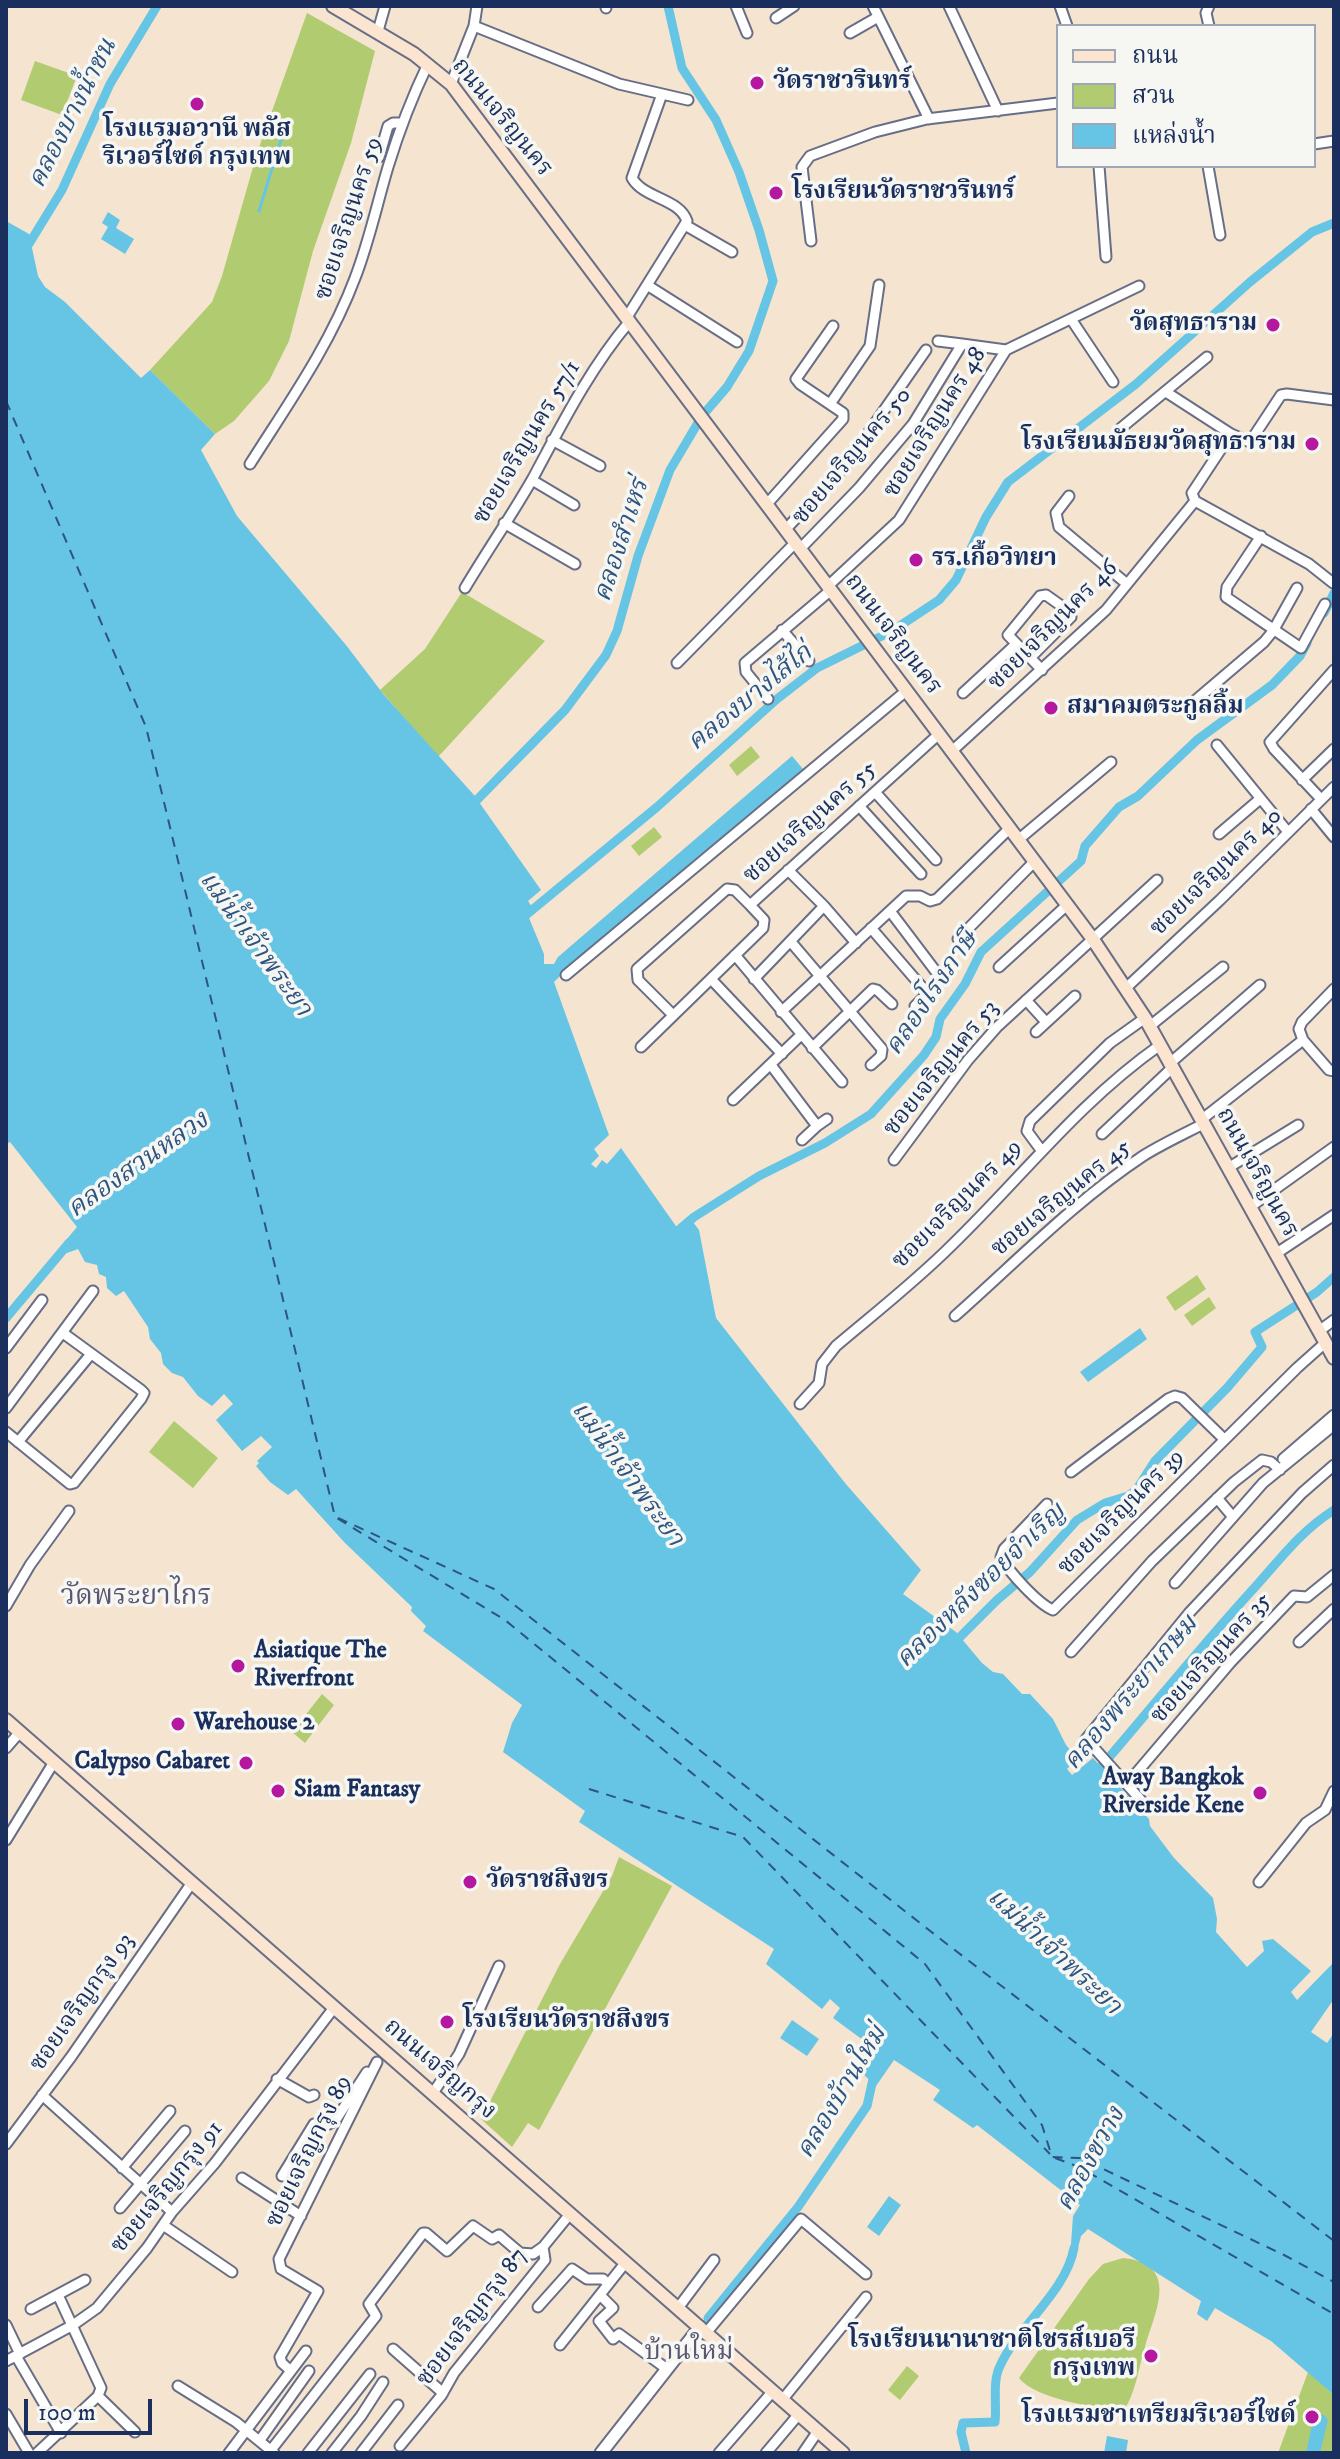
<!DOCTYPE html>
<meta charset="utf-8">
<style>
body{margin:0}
#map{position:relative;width:1340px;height:2459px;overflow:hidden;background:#f5e4cf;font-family:"IM FELL DW Pica","Noto Serif Thai",serif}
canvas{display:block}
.frame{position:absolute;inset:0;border:8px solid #1b2f5e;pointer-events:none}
.legend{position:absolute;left:1056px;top:24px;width:260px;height:144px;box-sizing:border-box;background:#f6f6f2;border:2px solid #9ea6b7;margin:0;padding:10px 14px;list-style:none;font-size:24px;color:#1b2f5e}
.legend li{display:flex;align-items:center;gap:16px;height:40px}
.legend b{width:40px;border:2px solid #9ea6b7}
.scale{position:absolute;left:24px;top:2399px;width:128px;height:36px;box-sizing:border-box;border:4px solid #1b2f5e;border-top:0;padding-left:10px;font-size:24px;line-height:28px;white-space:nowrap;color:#1b2f5e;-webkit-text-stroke:6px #f6f6f2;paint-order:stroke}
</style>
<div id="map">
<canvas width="1340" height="2459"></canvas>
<div class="frame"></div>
<ul class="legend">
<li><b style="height:10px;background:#fce5d0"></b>ถนน</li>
<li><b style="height:22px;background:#b1cb71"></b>สวน</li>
<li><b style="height:22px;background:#66c5e4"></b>แหล่งน้ำ</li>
</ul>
<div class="scale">100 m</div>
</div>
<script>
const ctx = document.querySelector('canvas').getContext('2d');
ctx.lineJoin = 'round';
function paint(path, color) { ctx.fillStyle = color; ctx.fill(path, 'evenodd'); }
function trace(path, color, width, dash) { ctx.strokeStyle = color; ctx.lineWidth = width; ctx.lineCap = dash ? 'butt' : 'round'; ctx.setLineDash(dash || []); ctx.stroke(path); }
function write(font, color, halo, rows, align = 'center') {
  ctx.font = font + ' "IM FELL DW Pica","Noto Serif Thai",serif'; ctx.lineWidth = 7; ctx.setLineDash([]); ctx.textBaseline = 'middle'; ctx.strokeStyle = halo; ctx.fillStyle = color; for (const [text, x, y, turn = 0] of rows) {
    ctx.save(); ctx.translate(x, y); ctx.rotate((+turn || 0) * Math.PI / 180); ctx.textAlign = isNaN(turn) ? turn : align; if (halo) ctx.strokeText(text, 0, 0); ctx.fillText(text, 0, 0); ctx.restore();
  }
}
paint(new Path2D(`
 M307,13L375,51L351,143L313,251L289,341L269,381L234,421L215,434L150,370L212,302L222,276L257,153Z
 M35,61L77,76L62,115L21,100Z
 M462,592L545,641L438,757L380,690L425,649Z
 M751,746L760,757L737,776L729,765Z
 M654,827L662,837L639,856L631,846Z
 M1197,1275L1206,1289L1175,1311L1166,1297Z
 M1209,1297L1216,1308L1192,1326L1184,1315Z
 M174,1421L218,1458L193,1488L149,1452Z
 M322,1694L334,1705L305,1743L292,1732Z
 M619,1857L672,1886L539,2130L528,2123L512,2147L481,2119L560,1964L612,1876Z
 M1123,2258C1181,2264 1155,2312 1145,2347C1138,2369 1136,2394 1122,2413C1096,2407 1035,2399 1019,2378L1089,2279L1103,2264Z
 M907,2366L919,2376L900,2400L888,2390Z
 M1308,2372L1334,2395V2453H1278Z`), '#b1cb71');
paint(new Path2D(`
 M108,212L120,220L116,228L134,239L125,254L101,239L108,227L102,223Z
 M6,221L29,234L38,276L45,287L65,302L141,378L150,370L215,434L201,450L237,516L346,645L384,695L474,795L541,890L528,901L534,910L529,918L544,954V964H554L558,957L792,756L803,769L590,947L554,982L609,1135L594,1149L599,1156L591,1164L596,1168L602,1160L607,1164L621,1148L678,1229L693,1222L699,1230L716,1318L845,1483L921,1570L903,1594L956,1632L982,1663L993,1672L1003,1674L1022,1694H1030L1053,1719L1066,1745L1077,1758L1067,1769L1072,1775L1093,1758L1149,1819L1150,1826L1174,1858L1213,1898L1217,1919L1216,1932L1247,1967L1264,1951L1262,1941L1273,1939L1311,1971L1291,1992L1297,2000L1334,1962V1999L1311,2032L1327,2043L1334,2033V2395L1271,2341L1215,2308L1207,2321L1197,2314L1201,2301L1088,2229L1081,2236L1075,2260L1070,2258L1073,2216L1080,2205L977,2125L973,2128L933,2100L940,2090L894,2060L876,2086L862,2073L881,2041L872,2036L867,2043L833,2018L840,2008L830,1999L822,2009L766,1964L774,1949L579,1822L585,1811L503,1752L512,1723L522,1705L423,1631L426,1626L411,1611L412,1607L345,1543L296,1489L288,1495L270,1482L256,1466L259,1463L257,1461L272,1447L261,1436L242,1451L216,1420L233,1404L224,1394L212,1406L198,1396L183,1377L172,1373L163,1364L161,1353L150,1339L148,1327L124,1291L116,1296L107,1288L106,1277L99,1274L97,1265L85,1262L78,1249L67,1253L61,1246L77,1227L10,1142L6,1144Z
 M1140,1328L1147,1339L1088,1382L1080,1372Z
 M792,2020L819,2039L807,2056L780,2038Z
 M889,2196L901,2205L879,2236L867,2227Z
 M1318,2414L1324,2415L1328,2420L1320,2453H1306L1313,2420Z
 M1107,2436L1128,2440L1126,2453H1104Z`), '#66c5e4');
trace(new Path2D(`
 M259,211L282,136`), '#66c5e4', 3);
trace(new Path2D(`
 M24,252L62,190L110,84L157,6
 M1324,613L1334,593
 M469,808L565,710L606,655L617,631L638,556L670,470L702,416L727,387L749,351L773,281L759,230L739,172L716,120L682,68L668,6
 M526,915L657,807L777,699L817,668L892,631L939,600L956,580L986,517L1008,482L1136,384L1250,282L1312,232L1334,223
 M673,1235L694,1217L759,1176L825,1143L871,1114L924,1055L936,1037L940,1019L965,984L981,952L1081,861L1085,846L1119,807L1138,796L1197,740L1272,685L1300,656L1307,643
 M6,1318L69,1243
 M952,1645L997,1600L1030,1572L1077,1520L1105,1503L1128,1496L1137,1489L1155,1461L1227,1388L1262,1347L1255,1332L1317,1292L1334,1277
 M1093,1776C1148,1713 1199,1648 1256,1586C1282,1557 1301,1531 1334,1510
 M708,2318L798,2207L867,2106L873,2079L877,2073
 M966,2453L961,2432L963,2423L995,2422C997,2406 992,2381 1000,2366C1018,2326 1066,2292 1074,2248`), '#66c5e4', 9);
trace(new Path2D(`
 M6,401L146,727L335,1517L505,1620L925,1964L1042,2125L1052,2157L1080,2158L1284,2255L1334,2282
 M338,1518L494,1589L943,1941L1334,2241
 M589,1789L743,1837L1050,2154
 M1055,2158L1079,2167L1334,2314`), '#2e5480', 2, [10, 8]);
const minor = new Path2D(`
 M736,6L747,33
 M873,6L929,119
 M949,6L998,111
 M1060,6L1067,26
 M606,8V6
 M776,18L794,6
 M474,26L619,84L688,100
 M1209,26L1206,13L1209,6
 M378,31L385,6
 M850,33L878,17
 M451,84L474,26L477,6
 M1314,144L1334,141
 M379,157L388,126L393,123H403
 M1099,166L1106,257
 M1208,166L1220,235
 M685,225L732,252
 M811,241L802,167L810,156L875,132L927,119L1058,103
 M647,285L737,342
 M627,317L687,221C679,198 644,199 632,178L662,94
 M1071,319L1113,382
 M938,341L962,344
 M1166,392L1231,434L1250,442L1281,395L1287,394L1334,400
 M830,404L870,346L879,285
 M1121,428L1207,357
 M552,440L600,466
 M250,464C288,404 330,345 355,278C369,242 377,204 388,167C399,131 412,97 428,64
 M532,480L574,505
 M1069,496L1056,513L1059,527L1127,584
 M1195,501L1309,564L1333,583
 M767,504L843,419V413L800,384L796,379L833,326
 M504,523L575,564
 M786,529L846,465L926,350
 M1261,536L1227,587L1226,597L1301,648L1325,604
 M800,549L859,488L913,424L962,344L1006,350
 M828,586L899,520L1006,350L1139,286
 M465,588C487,551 512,515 533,478C562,424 590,368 630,321
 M782,630L809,661
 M1031,657L1071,617L1070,612L1046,595L1040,596L1008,635L1042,670
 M677,663L795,543
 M963,693L1015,645
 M768,699L746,672L745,663L831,590
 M1190,705L1264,642L1273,631L1297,588
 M1217,745L1288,832
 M952,751L1106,610L1195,501L1192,493L1231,434
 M1302,780L1334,749
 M875,792L936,860
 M1321,799L1274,749L1270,742L1334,670
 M859,806L921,874
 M1311,809L1334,837
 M1219,834L1260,799
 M1018,840L1111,762
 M788,870L824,906L856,943
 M890,911L940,977L939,982L915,1006
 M871,928L928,994
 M958,939L1034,862
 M791,942L882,1049L881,1056L871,1065
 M735,955L842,1082
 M999,967L1067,905
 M566,975L906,691
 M711,979L782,1054
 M754,979L824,906
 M1127,987L1220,900L1334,787
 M1334,989L1302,1022L1299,1029L1303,1040L1329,1070L1334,1071
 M1026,1000L1046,1022
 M781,1012L906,896H920L930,901L937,899L1010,828
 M673,1015L638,980L637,969L727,889L735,890L750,905
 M1150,1026L1223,967
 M1036,1032L1075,996
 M641,1047L763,928L764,920L750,905L939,734
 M812,1048L873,989L877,990L892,1004
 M1169,1064L1260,985
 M771,1065L817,1126L802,1140
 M733,1100L801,1035
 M1201,1120L1303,1040
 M817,1126L827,1119
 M1102,1134L1172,1068
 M1041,1150L1027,1131L1030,1121L1110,1043L1145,1018
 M894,1160L968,1060L997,1027L1157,880
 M1228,1168L1298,1125
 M1250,1207L1334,1147
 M1277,1253L1334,1215
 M955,1316C1016,1262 1075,1201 1143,1156C1162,1144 1184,1134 1203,1124
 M1319,1331L1334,1320
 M6,1348L42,1300
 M800,1404L819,1383L822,1364L836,1346C875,1313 916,1281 952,1245C1023,1176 1078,1103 1160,1045
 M6,1408L93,1291
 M6,1432L70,1484L74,1483L141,1399L144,1393L141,1390L63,1333
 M18,1442L91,1354
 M1283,1459L1334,1415
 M1071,1472L1168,1399L1175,1396L1182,1398L1224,1439
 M1217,1498L1233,1517
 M1047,1504L1004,1549L1001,1557C1008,1571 1038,1604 1053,1610L1297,1368L1325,1343
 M1175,1583L1263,1483L1334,1425
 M6,1606L30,1565L69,1511
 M1299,1642L1334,1609
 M1071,1652L1152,1561L1234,1482L1262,1460L1271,1462L1280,1470
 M6,1748L20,1732
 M1127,1784L1230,1663L1294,1596L1307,1597L1334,1575
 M1148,1808L1086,1739L1189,1613L1302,1493L1334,1465
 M6,1840L54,1762
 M1259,1882L1306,1823L1325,1810L1334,1791
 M277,2079L309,2097L314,2095
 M433,2093L459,2054L499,1966
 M42,2095L172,2212
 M6,2144L71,2057L191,1884
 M122,2168L170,2111
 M282,2176L314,2124L327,2125L335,2121L367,2072
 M242,2178L301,2216
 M120,2208L185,2131
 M163,2225L232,2272
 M58,2295L101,2388L98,2396
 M600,2295L613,2308L599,2321L613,2339L619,2334L667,2369
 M538,2307L572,2269L587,2279H603L607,2283
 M678,2308L714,2260
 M31,2309L85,2280
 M6,2325L20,2354
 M706,2333L801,2219L866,2274
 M560,2345L626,2262
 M393,2349L443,2393
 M16,2356L61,2433
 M6,2361L73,2325L97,2308L147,2248L172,2212L215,2163L333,2009
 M291,2371L282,2363L280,2357L318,2291L281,2269L279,2259L377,2062
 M178,2386L236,2422L274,2453
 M783,2399L866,2297
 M6,2414L29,2453
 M260,2440L309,2371
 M400,2446L441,2396L454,2373L545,2260L543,2247L570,2214
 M271,2450L376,2316L369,2304L423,2233H426L447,2251L473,2226L492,2239L499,2235L520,2253L533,2254L543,2247
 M37,2453L98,2396L135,2432
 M229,2453L306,2351
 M308,2453L370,2374
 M332,2453L361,2416L383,2382
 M361,2453L398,2405
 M719,2453L773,2391
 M766,2453L799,2414
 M803,2453L818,2431`);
const tertiary = new Path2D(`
 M601,2453L700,2327`);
const secondary = new Path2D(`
 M333,6L414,54L451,84L1092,938L1145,1018L1334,1358
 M6,1720L843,2453`);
trace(minor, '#676e86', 13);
trace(tertiary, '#676e86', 15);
trace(secondary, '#676e86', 16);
trace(minor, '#fff', 9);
trace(tertiary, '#fff', 11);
trace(secondary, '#fce5d0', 12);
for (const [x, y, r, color] of [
 [757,83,8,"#b5179e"],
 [197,104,8,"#b5179e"],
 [776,193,8,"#b5179e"],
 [1273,325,8,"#b5179e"],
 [1312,444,8,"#b5179e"],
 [916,560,8,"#b5179e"],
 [1051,708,8,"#b5179e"],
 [238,1666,8,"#b5179e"],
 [178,1724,8,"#b5179e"],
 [246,1763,8,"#b5179e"],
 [278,1791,8,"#b5179e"],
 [1260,1793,8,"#b5179e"],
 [470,1882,8,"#b5179e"],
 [447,2022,8,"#b5179e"],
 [1151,2356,8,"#b5179e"],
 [1312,2417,8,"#b5179e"]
]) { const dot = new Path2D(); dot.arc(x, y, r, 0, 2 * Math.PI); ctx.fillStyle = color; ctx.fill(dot); trace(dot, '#f6f6f2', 3); }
write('bold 24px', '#1b2f5e', '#f6f6f2', [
 ["วัดราชวรินทร์",773,83],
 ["โรงแรมอวานี พลัส",197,131,"center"],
 ["ริเวอร์ไซด์ กรุงเทพ",197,159,"center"],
 ["โรงเรียนวัดราชวรินทร์",792,193],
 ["วัดสุทธาราม",1257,325,"right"],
 ["โรงเรียนมัธยมวัดสุทธาราม",1296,444,"right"],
 ["รร.เกื้อวิทยา",932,560],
 ["สมาคมตระกูลลิ้ม",1067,708],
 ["Asiatique The",254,1652],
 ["Riverfront",254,1680],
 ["Warehouse 2",194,1724],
 ["Calypso Cabaret",230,1763,"right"],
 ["Away Bangkok",1244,1779,"right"],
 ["Riverside Kene",1244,1807,"right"],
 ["Siam Fantasy",294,1791],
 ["วัดราชสิงขร",486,1882],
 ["โรงเรียนวัดราชสิงขร",463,2022],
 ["โรงเรียนนานาชาติโชรส์เบอรี",1135,2342,"right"],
 ["กรุงเทพ",1135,2370,"right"],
 ["โรงแรมชาเทรียมริเวอร์ไซด์",1296,2417,"right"]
], 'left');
write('24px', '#1b2f5e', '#f6f6f2', [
 ["ถนนเจริญนคร",501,118,51],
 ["ซอยเจริญนคร 59",350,219,-72],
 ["ซอยเจริญนคร 48",936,423,-58],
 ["ซอยเจริญนคร 57/1",528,443,-59],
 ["ซอยเจริญนคร 50",853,457,-50],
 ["ซอยเจริญนคร 46",1054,626,-45],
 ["ถนนเจริญนคร",892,635,53],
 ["ซอยเจริญนคร 55",811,823,-42],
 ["ซอยเจริญนคร 40",1217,873,-44],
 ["ซอยเจริญนคร 53",942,1069,-51],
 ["ถนนเจริญนคร",1256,1173,61],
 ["ซอยเจริญนคร 45",1062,1199,-39],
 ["ซอยเจริญนคร 49",958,1205,-45],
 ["ซอยเจริญนคร 39",1122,1513,-45],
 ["ซอยเจริญนคร 35",1212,1659,-48],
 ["ซอยเจริญกรุง 93",83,2003,-55],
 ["ถนนเจริญกรุง",439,2070,41],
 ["ซอยเจริญกรุง 89",310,2152,-64],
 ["ซอยเจริญกรุง 91",168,2188,-51],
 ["ซอยเจริญกรุง 87",473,2318,-53]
]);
write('italic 26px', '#2e5480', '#f6f6f2', [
 ["คลองบางน้ำชน",74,114,-63],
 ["คลองสำเหร่",623,541,-72],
 ["คลองบางไส้ไก่",751,699,-39],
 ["แม่น้ำเจ้าพระยา",254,945,54],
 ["คลองโรงภาษี",933,994,-56],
 ["คลองสวนหลวง",139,1166,-35],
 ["แม่น้ำเจ้าพระยา",626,1475,54],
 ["คลองหลังซอยจำเริญ",982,1587,-44],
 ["คลองพระยาเกษม",1132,1694,-50],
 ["แม่น้ำเจ้าพระยา",1053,1953,43],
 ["คลองบ้านใหม่",843,2093,-59],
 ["คลองขวาง",1092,2160,-61]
]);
write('26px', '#5b5671', '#f6f6f2', [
 ["บ้านใหม่",689,2354]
]);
write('28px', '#5b5671', '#f6f6f2', [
 ["วัดพระยาไกร",136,1598]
]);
</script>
